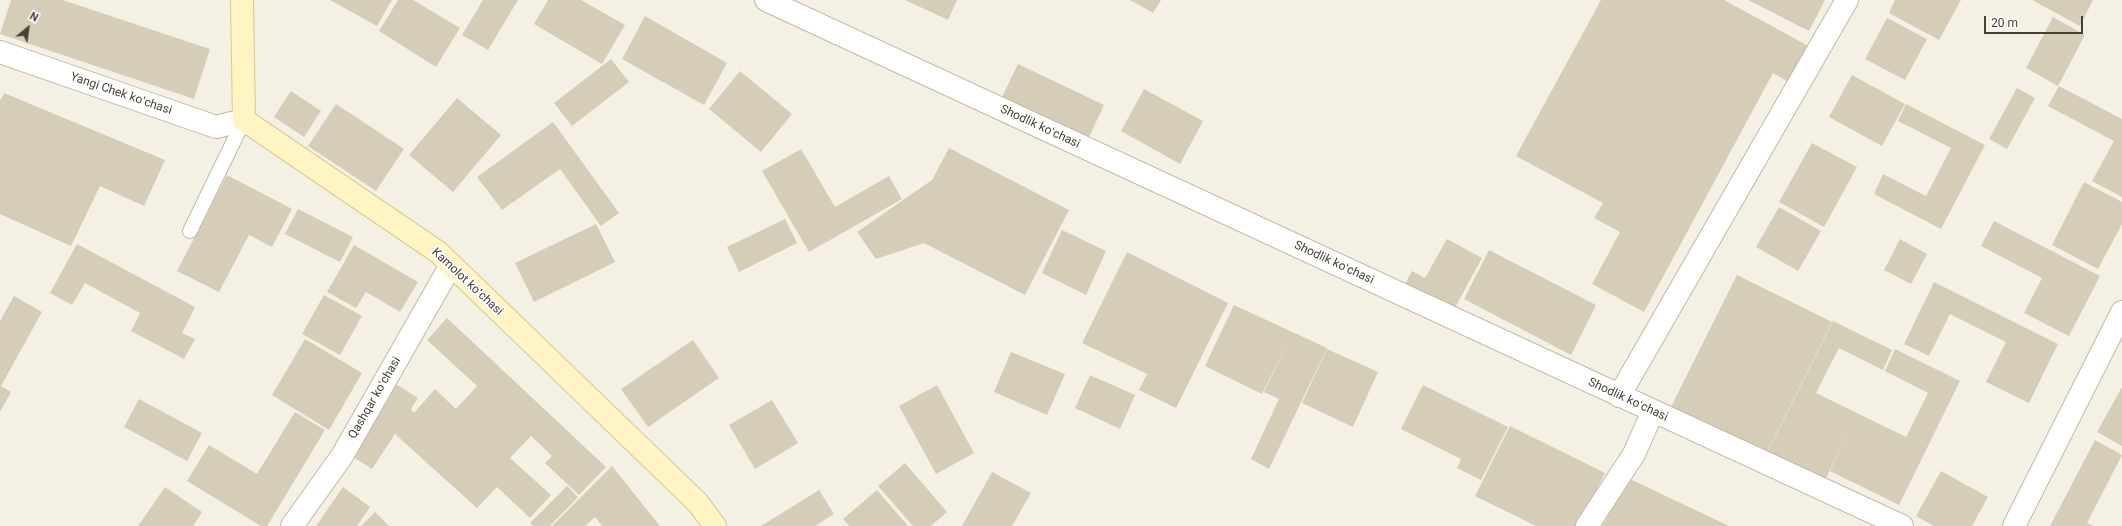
<!DOCTYPE html>
<meta charset="utf-8">
<style>
body{margin:0}
#map{position:relative;width:2122px;height:526px;overflow:hidden;background:#f4f0e4;font-family:Roboto,sans-serif}
canvas{display:block}
.north{position:absolute;left:8px;top:8px;width:40px;height:40px;-webkit-text-stroke:3px #fff;paint-order:stroke;rotate:29deg;font-size:11px;font-weight:700;line-height:16px;text-align:center;color:#474033}
.north::after{content:'';display:block;margin:auto;width:14px;height:18px;background:#474033;clip-path:polygon(50% 0,100% 100%,50% 72%,0 100%)}
.scale{position:absolute;left:1984px;top:16px;width:99px;height:18px;box-sizing:border-box;border:2px solid #474033;border-top:0;padding-left:5px;font-size:12px;line-height:14px;white-space:nowrap;color:#474033;-webkit-text-stroke:3px #fff;paint-order:stroke}
</style>
<div id="map">
<canvas width="2122" height="526"></canvas>
<div class="north">N</div>
<div class="scale">20 m</div>
</div>
<script>
const ctx = document.querySelector('canvas').getContext('2d');
ctx.lineJoin = 'round';
function paint(path, color) { ctx.fillStyle = color; ctx.fill(path, 'evenodd'); }
function trace(path, color, width, dash) { ctx.strokeStyle = color; ctx.lineWidth = width; ctx.lineCap = dash ? 'butt' : 'round'; ctx.setLineDash(dash || []); ctx.stroke(path); }
function write(font, color, halo, rows, align = 'center') {
  ctx.font = font + ' Roboto,sans-serif'; ctx.lineWidth = 4; ctx.setLineDash([]); ctx.textBaseline = 'middle'; ctx.strokeStyle = halo; ctx.fillStyle = color; for (const [text, x, y, turn = 0] of rows) {
    ctx.save(); ctx.translate(x, y); ctx.rotate((+turn || 0) * Math.PI / 180); ctx.textAlign = isNaN(turn) ? turn : align; if (halo) ctx.strokeText(text, 0, 0); ctx.fillText(text, 0, 0); ctx.restore();
  }
}
paint(new Path2D(`
 M11,0H63L210,49L194,99L0,34Z
 M330,0H392L377,26Z
 M398,0H413L460,28L436,67L379,31Z
 M483,0H518L488,50L462,35Z
 M548,0H581L625,25L602,64L534,24Z
 M905,0H957L948,20Z
 M1130,0H1161L1153,13Z
 M1601,0H1724L1814,49L1794,85L1773,73L1644,312L1592,284L1620,232L1594,218L1603,203L1516,156Z
 M1748,0H1825L1809,31Z
 M1895,0H1961L1939,40L1889,13Z
 M2032,0H2093L2080,26Z
 M645,16L727,63L704,105L622,59Z
 M2053,17L2085,35L2058,86L2026,68Z
 M1887,18L1927,39L1905,80L1865,59Z
 M611,59L629,82L572,126L554,103Z
 M1018,64L1104,105L1089,137L1002,97Z
 M740,71L792,114L761,152L709,109Z
 M1852,75L1905,104L1882,146L1829,117Z
 M2059,86L2122,119V197L2092,181L2114,141L2048,106Z
 M2017,88L2035,98L2007,149L1989,139Z
 M1144,89L1203,121L1180,164L1121,131Z
 M291,91L321,111L304,137L274,117Z
 M4,93L165,160L144,206L100,186L71,246L0,214V101Z
 M457,98L501,135L453,192L409,155Z
 M336,104L404,149L376,191L308,146Z
 M1906,104L1985,145L1941,229L1874,194L1883,174L1926,196L1951,148L1898,121Z
 M553,122L619,213L601,226L560,169L502,210L477,177Z
 M1812,143L1857,167L1824,227L1779,202Z
 M949,148L1069,210L1025,295L924,243L876,259L857,232L932,180Z
 M801,149L835,207L889,176L902,199L809,252L762,171Z
 M227,175L292,209L272,247L249,235L219,292L177,271Z
 M2084,182L2122,202V224L2098,269L2052,245Z
 M1779,207L1821,231L1798,271L1756,247Z
 M298,209L353,237L340,262L285,234Z
 M785,219L797,243L739,272L727,247Z
 M1994,221L2100,276L2069,336L2024,313L2042,278L1981,246Z
 M596,224L615,262L534,302L515,263Z
 M1062,230L1106,251L1086,295L1042,273Z
 M1447,239L1482,258L1451,315L1403,288L1412,271L1425,278Z
 M1900,239L1927,254L1911,284L1884,270Z
 M77,244L195,307L182,333L195,339L184,359L131,331L140,313L85,283L72,305L50,293Z
 M354,245L418,282L400,312L366,292L356,308L327,292Z
 M1489,250L1596,305L1571,355L1464,299Z
 M1127,252L1228,303L1176,408L1139,390L1147,374L1082,343Z
 M1737,275L1832,322L1765,456L1670,409Z
 M1934,282L2058,344L2029,403L1986,382L2006,342L1950,314L1929,356L1904,344Z
 M324,295L362,316L340,355L302,334Z
 M14,296L42,312L1,386L11,392L0,412V321Z
 M1234,305L1327,348L1269,469L1251,459L1279,399L1264,392L1288,342L1262,394L1205,366Z
 M447,318L606,467L579,495L545,463L552,456L531,436L510,458L551,495L530,518L497,487L477,508L395,434L372,469L350,455L396,384L418,398L411,409L414,413L435,389L456,409L477,386L427,340Z
 M1833,321L1892,350L1883,370L1839,348L1816,393L1906,437L1928,393L1885,371L1895,349L1960,381L1899,505L1830,471L1851,427L1824,482L1767,453Z
 M305,339L362,373L329,430L272,395Z
 M693,340L719,378L648,427L621,389Z
 M1327,349L1378,372L1353,427L1302,403Z
 M1011,352L1065,374L1047,415L994,392Z
 M1090,375L1135,395L1120,429L1075,408Z
 M937,385L974,453L936,474L899,406Z
 M1423,385L1508,427L1481,480L1457,468L1461,459L1401,429Z
 M2122,387V446L2097,432Z
 M139,399L202,433L187,461L124,427Z
 M772,400L798,443L755,469L729,425Z
 M295,412L325,430L267,526H261L187,481L209,445L257,474Z
 M1510,426L1605,473L1579,526H1536L1475,496Z
 M2095,440L2122,455L2087,523L2093,526H2050Z
 M905,463L947,512L931,526H913L878,486Z
 M612,466L660,526H602L595,517L585,526H552Z
 M1941,471L1988,497L1972,526H1934L1916,516Z
 M992,472L1031,493L1012,526H962Z
 M1630,479L1729,526H1602Z
 M567,486L578,497L550,526H533L530,523Z
 M165,487L202,512L193,526H138Z
 M343,487L370,507L357,526H316Z
 M819,490L834,514L815,526H761Z
 M877,490L908,526H849L843,519Z
 M375,512L389,526H361Z`), '#d6cdb9');
const lane = new Path2D(`
 M190,231L244,120`);
const street = new Path2D(`
 M766,0L1902,526
 M0,52L216,127L244,120
 M1619,396L1847,0
 M292,526L342,456L451,265
 M1587,526L1634,454L1653,411
 M2014,526L2122,312`);
const secondary = new Path2D(`
 M242,0L244,120L438,252L698,503L715,526`);
trace(lane, '#c0b9a6', 16);
trace(street, '#c0b9a6', 24);
trace(secondary, '#d8ca8f', 24);
trace(lane, '#fff', 14);
trace(street, '#fff', 22);
trace(secondary, '#fff5c3', 22);
write('12px', '#474033', '#fff', [
 ["Yangi Chek koʻchasi",121,94,19],
 ["Shodlik koʻchasi",1040,127,25],
 ["Shodlik koʻchasi",1334,263,25],
 ["Kamolot koʻchasi",467,282,43],
 ["Qashqar koʻchasi",375,398,-60],
 ["Shodlik koʻchasi",1628,400,25]
]);
</script>
